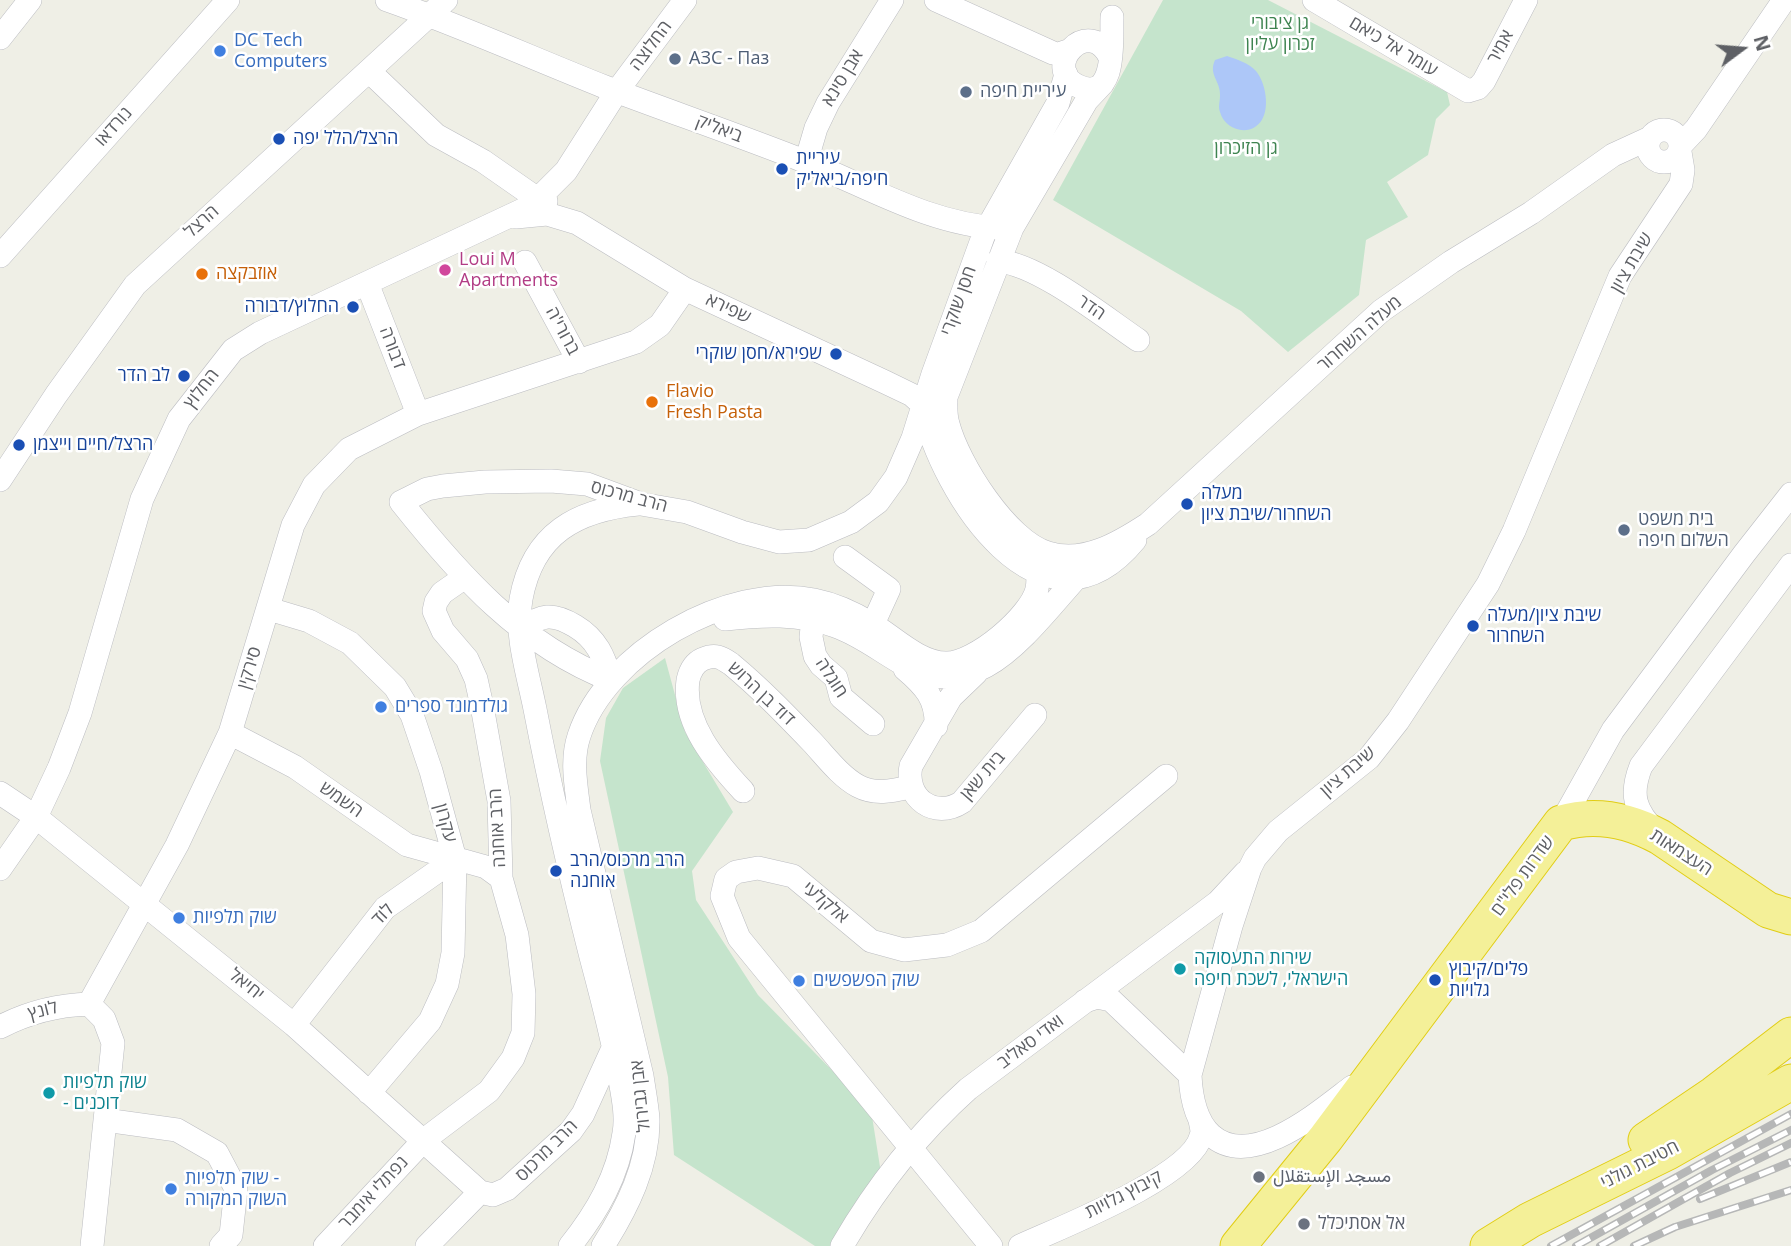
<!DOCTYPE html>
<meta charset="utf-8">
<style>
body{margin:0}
#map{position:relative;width:1791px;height:1246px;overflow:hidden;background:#efefe6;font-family:"Open Sans",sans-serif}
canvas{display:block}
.north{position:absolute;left:1707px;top:14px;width:70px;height:70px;-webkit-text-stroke:5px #fff;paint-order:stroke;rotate:74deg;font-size:19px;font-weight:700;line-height:28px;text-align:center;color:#5e6065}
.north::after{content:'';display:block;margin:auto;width:24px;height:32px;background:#5e6065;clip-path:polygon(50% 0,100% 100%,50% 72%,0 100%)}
</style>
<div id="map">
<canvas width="1791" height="1246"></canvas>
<div class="north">N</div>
</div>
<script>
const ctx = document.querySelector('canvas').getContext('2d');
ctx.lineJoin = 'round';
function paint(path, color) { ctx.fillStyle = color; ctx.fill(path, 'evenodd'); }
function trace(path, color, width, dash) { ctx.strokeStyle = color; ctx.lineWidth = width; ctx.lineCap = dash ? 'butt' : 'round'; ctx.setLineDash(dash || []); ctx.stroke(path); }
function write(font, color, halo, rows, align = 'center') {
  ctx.font = font + ' "Open Sans",Vazirmatn,"Noto Sans Hebrew",sans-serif'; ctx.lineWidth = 5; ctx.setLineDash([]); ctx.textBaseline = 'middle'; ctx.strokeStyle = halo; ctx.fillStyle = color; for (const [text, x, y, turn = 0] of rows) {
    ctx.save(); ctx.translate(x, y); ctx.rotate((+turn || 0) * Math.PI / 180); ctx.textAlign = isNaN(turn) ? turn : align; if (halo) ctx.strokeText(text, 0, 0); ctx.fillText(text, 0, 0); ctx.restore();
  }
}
paint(new Path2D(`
 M1163,0H1268L1447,92L1450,105L1436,119L1428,155L1387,182L1408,217L1366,240L1359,295L1288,352L1241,311L1053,200Z
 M665,658L685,732L733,812L692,871L696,900L758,995L871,1110L881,1173L835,1246H815L674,1155L668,1077L600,761L606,718L623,688Z`), '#c5e4cc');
paint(new Path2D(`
 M1227,56C1236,59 1249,63 1256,71C1267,84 1272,117 1255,127C1242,135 1224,127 1220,112C1218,107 1220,101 1220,96C1221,81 1208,75 1215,60Z`), '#adc7f8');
const minor = new Path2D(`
 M387,0C461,26 532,58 605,87C671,112 738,135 804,161C867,186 931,225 1000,228
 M936,0L1053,53L1059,54L1068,51
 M1314,0L1468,91L1478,88L1484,81L1526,0
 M0,38L30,0
 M1110,57C1088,14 1040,68 1078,86C1118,104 1111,37 1112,17
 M369,71L436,135L483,161L539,200L546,201
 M1103,83L1087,100L1012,228L946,397C946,406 945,415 948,424C958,463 1007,541 1048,553C1084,564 1119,543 1148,524L1381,311L1451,262L1531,213L1613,155L1650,138
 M1648 146a16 16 0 1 1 32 0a16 16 0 1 1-32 0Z
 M1680,146L1696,129L1784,0
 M806,162L816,128L828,103L892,0
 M516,217L547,214L577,223L685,289L885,382L912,395L923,405
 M0,256L228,0
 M998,261C1038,264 1104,317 1138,340
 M525,262L579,362
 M367,283L418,414
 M923,406C940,492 1043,652 1135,540
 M0,480L56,395L135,285L446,0
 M845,557L889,589L873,624
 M269,609L309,621L350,643L395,687L412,715L431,771L455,859L453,953L447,984L430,1021L369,1093
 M725,619C762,615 799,613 835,626C888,644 923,701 986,666C1019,648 1051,606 1077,577
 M813,619L811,637L815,656L821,665L836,678L841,697L873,724
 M520,629C542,615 552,612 575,626C597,639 604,657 611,680
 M905,669C925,686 937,699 936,726
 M976,673L951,697L911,766C904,798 935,820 962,802L1035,715
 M611,680C521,645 460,576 401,502L427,489L443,486L485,482L551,481L587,484L641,504L687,512L742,532L779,542L809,540L851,522L878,502L896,477L913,438L933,374L984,234L1058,103L1066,74
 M230,733L295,767L407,845L486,867L501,878
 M743,791C716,762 682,723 688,680C690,671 694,663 703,659C715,654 721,657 731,664C760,688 786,715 812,742C826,757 840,776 858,786C875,795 892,791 910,787
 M0,793L36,817L294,1025L480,1192L493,1195L507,1189L571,1131L583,1114L614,1046
 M1561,823L1613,730L1744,554L1791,494
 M1656,832C1634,810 1630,794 1641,766L1791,565
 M0,869L36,817L59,768L80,713L142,499L179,419L233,350L260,333L531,206L566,171L617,91L685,0
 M1085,1001L1097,997L1111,1000L1190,1075
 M89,1004L177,845L230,733L293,525L314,485L349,449L418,414L636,342L660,325L685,289
 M89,1004L104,1019L113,1043L92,1246
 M294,1025L385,908L455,859
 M0,1027C29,1012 56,1005 89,1004
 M1352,1087C1319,1112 1251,1171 1211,1135C1195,1120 1191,1096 1190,1075L1231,926L1250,868L1255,858L1278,831L1369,758L1398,721L1488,584L1514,531L1620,276L1681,184L1683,170L1680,152
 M105,1120L177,1130L217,1153L236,1189L231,1235L221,1246
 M325,1246L424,1140L489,1091L513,1058L523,1033L524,994L517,935L501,878L499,801L482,706L476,679L467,659L443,631L434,611L436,602L442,593L465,577
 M427,1246L480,1192
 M570,1246C597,1212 618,1176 624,1133C627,1116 623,1097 620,1080C613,1039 602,998 591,957C570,874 551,792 535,709C528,674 515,634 521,599C533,533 577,510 638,504
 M603,1246C627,1208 649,1165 648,1119C647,1105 644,1090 642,1076L579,810C576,785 571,760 579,736C606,653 728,582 814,600C834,604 854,613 872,624C894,637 919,663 946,663C974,664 1031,616 1037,589C1040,572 1036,558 1028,544
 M842,1246C875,1189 919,1133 968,1089L1202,914L1218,902L1245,873
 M991,1246L739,938L722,896L726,879L736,872L758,868L793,876L871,941L904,950L947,945L981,931L1166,776
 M1020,1246C1059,1228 1191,1177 1201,1136C1203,1131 1201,1126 1200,1120`);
const highway = new Path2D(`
 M1646,1140L1714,1094L1791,1035
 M1238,1246L1326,1138L1561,823C1596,813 1629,820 1660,837L1768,910L1791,917
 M1488,1246L1530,1220L1668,1152L1791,1082`);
trace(minor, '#bbbcc1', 24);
trace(highway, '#e1cd14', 37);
trace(minor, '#fff', 23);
trace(highway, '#f4f098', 35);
const rail = new Path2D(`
 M1700,1199L1791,1162
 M1551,1246L1791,1114
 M1576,1246L1712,1170L1791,1130
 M1600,1246L1730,1173L1791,1143
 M1634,1246L1675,1227L1791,1190`);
trace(rail, '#b6b7b7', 8);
trace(rail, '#fff', 5, [16]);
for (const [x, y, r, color] of [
 [220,51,7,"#3f7fe0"],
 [675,59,7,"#5c6f8a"],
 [966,92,7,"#5c6f8a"],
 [279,139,7,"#1a4fb4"],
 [782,169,7,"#1a4fb4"],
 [445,270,7,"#d1479c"],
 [202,274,7,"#e8710a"],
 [353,307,7,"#1a4fb4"],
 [836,354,7,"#1a4fb4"],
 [184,376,7,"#1a4fb4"],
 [652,402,7,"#e8710a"],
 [19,445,7,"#1a4fb4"],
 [1187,504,7,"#1a4fb4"],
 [1624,530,7,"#5c6f8a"],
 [1473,626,7,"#1a4fb4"],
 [381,707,7,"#3f7fe0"],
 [556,871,7,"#1a4fb4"],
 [179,918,7,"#3f7fe0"],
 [1180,969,7,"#0f9aa8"],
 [1435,980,7,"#1a4fb4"],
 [799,981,7,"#3f7fe0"],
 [49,1093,7,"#0f9aa8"],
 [1259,1177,7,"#6b7280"],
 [171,1189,7,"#3f7fe0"],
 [1304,1224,7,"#6b7280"]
]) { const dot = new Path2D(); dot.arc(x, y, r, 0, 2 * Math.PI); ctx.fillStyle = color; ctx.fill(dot); trace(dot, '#fff', 2.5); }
write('18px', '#3e8450', '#fff', [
 ["גן ציבורי",1280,24],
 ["זכרון עליון",1280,45],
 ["גן הזיכרון",1246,149]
]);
write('18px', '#366cbe', '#fff', [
 ["DC Tech",234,41],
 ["Computers",234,62],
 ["גולדמונד ספרים",395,707],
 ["שוק תלפיות",193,918],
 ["שוק הפשפשים",813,981],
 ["שוק תלפיות -",185,1179],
 ["השוק המקורה",185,1200]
], 'left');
write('18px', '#5e6065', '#fff', [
 ["החלוצה",651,46,-53],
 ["עומר אל כיאם",1393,47,31],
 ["אמיר",1501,47,-62],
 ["אבן סינא",843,78,-59],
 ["נורדאו",114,127,-48],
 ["ביאליק",719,129,21],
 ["הרצל",202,222,-42],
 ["שיבת ציון",1632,263,-60],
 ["חסן שוקרי",959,301,-70],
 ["הדר",1091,308,34],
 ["שפירא",728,309,25],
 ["ברורי'ה",562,331,62],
 ["מעלה השחרור",1360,334,-41],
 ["דבורה",392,348,69],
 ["החלוץ",202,389,-52],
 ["הרב מרכוס",629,497,15],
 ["סירקין",250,668,-73],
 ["חוגלה",831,678,57],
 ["דוד בן הרוש",761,694,43],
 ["שיבת ציון",1348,772,-41],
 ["בית שאן",983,776,-49],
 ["השמש",341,800,35],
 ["עקרון",445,823,75],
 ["הרב אוחנה",498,828,-93],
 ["העצמאות",1681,853,33],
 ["שדרות פלי\"ם",1523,876,-54],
 ["אלקלעי",825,903,40],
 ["לוד",383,915,-46],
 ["יחיאל",246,985,39],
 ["לונץ",43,1011,-14],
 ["ואדי סאליב",1031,1042,-37],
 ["אבן גבירול",641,1096,-96],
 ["הרב מרכוס",547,1151,-45],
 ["חטיבת גולני",1640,1165,-27],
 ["נפתלי אימבר",374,1193,-47],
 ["קיבוץ גלויות",1124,1195,-27]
]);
write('18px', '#4e5e75', '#fff', [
 ["АЗС - Паз",689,59],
 ["עיריית חיפה",980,92],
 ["בית משפט",1638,520],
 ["השלום חיפה",1638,541]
], 'left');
write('18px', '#164399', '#fff', [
 ["הרצל/הלל יפה",293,139],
 ["עיריית",796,159],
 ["חיפה/ביאליק",796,180],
 ["החלוץ/דבורה",339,307,"right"],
 ["שפירא/חסן שוקרי",822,354,"right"],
 ["לב הדר",170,376,"right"],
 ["הרצל/חיים וייצמן",33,445],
 ["מעלה",1201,494],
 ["השחרור/שיבת ציון",1201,515],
 ["שיבת ציון/מעלה",1487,616],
 ["השחרור",1487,637],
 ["הרב מרכוס/הרב",570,861],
 ["אוחנה",570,882],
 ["פלים/קיבוץ",1449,970],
 ["גלויות",1449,991]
], 'left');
write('18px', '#b23c85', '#fff', [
 ["Loui M",459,260],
 ["Apartments",459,281]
], 'left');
write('18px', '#c56008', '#fff', [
 ["אוזבקצה",216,274],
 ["Flavio",666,392],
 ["Fresh Pasta",666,413]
], 'left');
write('18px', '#0d838f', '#fff', [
 ["שירות התעסוקה",1194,959],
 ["הישראלי, לשכת חיפה",1194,980],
 ["שוק תלפיות",63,1083],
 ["- דוכנים",63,1104]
], 'left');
write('18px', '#5b616d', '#fff', [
 ["مسجد الإستقلال",1273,1177],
 ["אל אסתיכלל",1318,1224]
], 'left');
</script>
